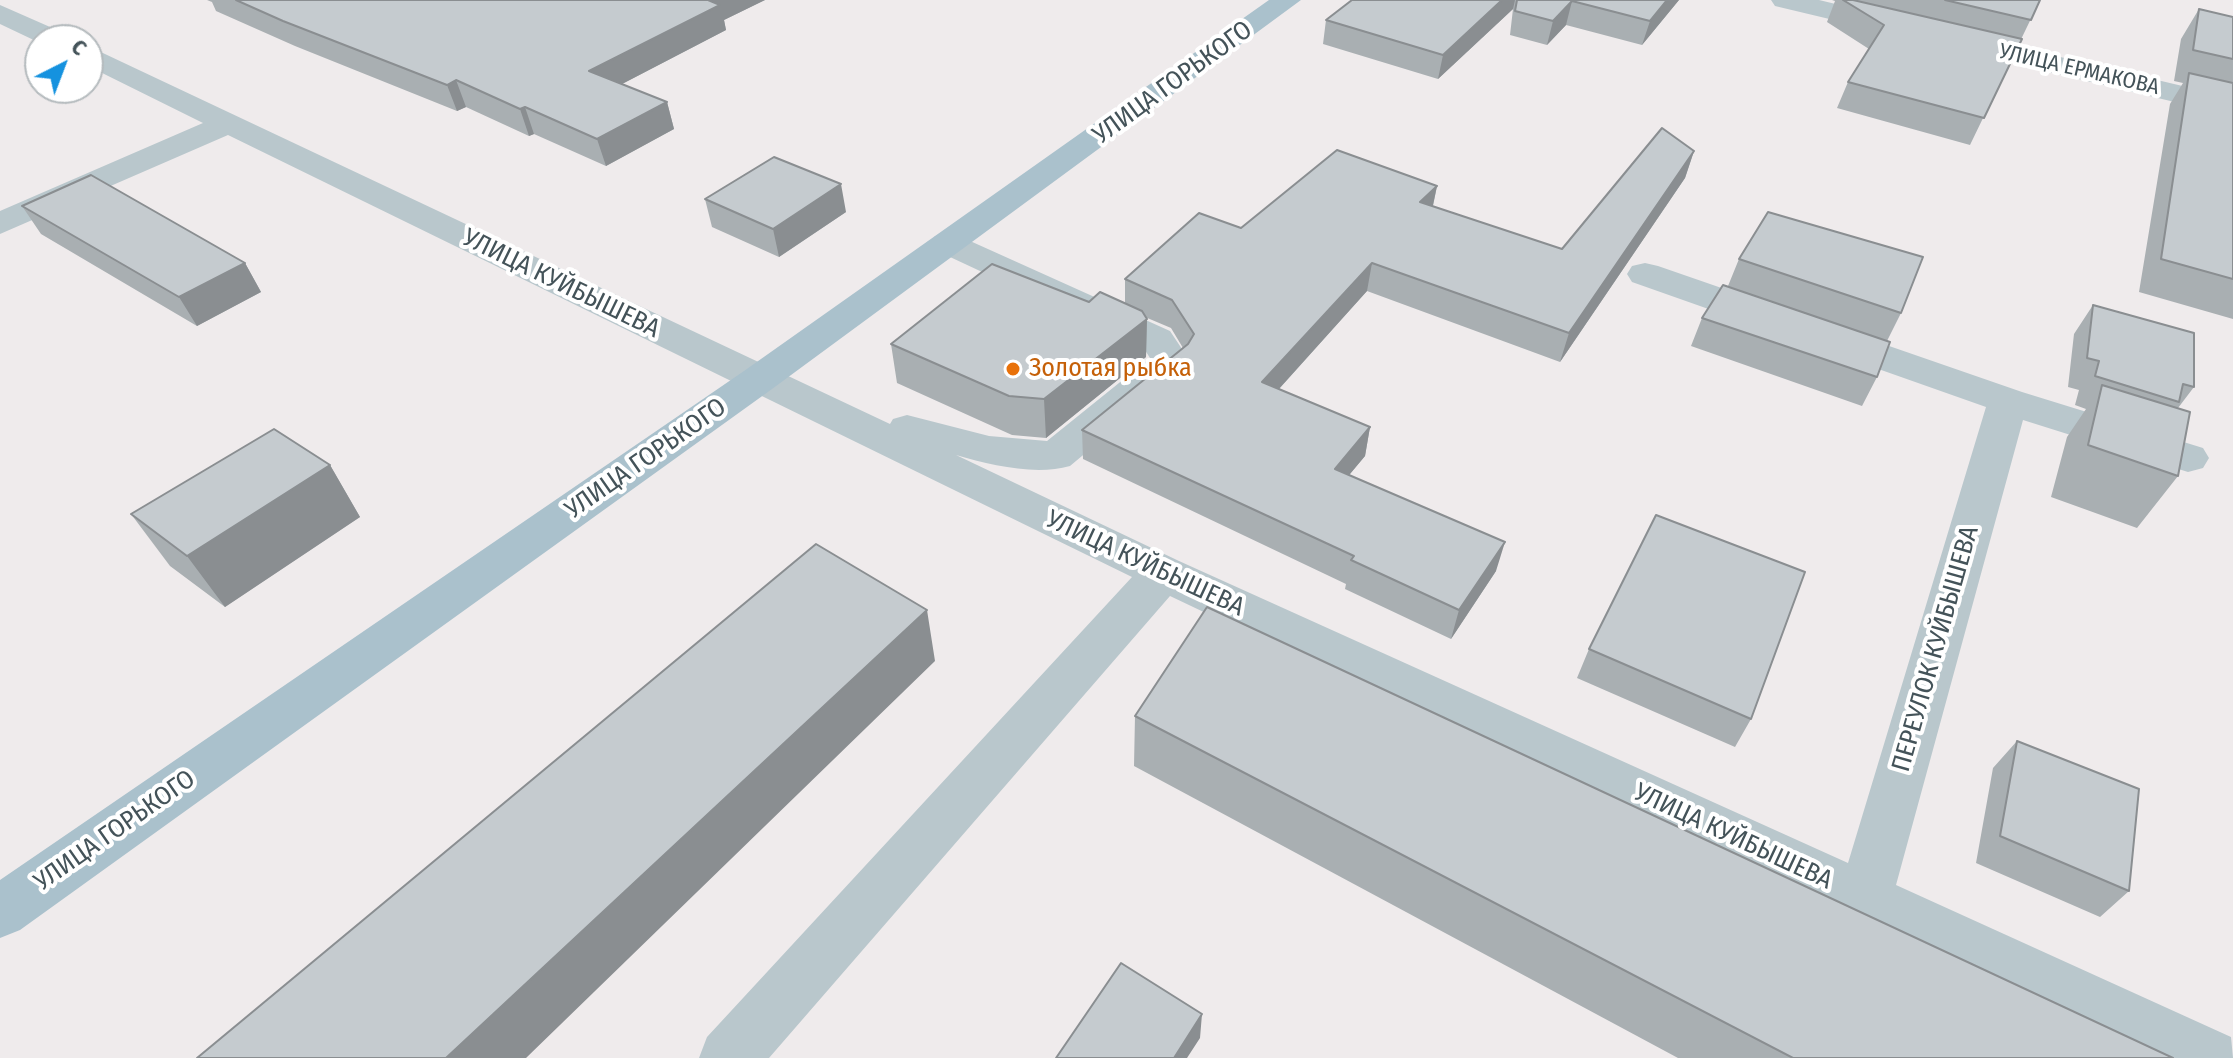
<!DOCTYPE html>
<meta charset="utf-8">
<style>
body{margin:0}
#map{position:relative;width:2233px;height:1058px;overflow:hidden;background:#efebec;font-family:"Fira Sans Condensed",sans-serif}
canvas{display:block}
.north{position:absolute;left:24px;top:24px;width:80px;height:80px;box-sizing:border-box;background:#fff;border:2px solid #b4babd;border-radius:50%;rotate:42deg;font-size:22px;font-weight:700;line-height:32px;text-align:center;color:#445359}
.north::after{content:'';display:block;margin:auto;width:28px;height:36px;background:#1592df;clip-path:polygon(50% 0,100% 100%,50% 72%,0 100%)}
</style>
<div id="map">
<canvas width="2233" height="1058"></canvas>
<div class="north">С</div>
</div>
<script>
const ctx = document.querySelector('canvas').getContext('2d');
ctx.lineJoin = 'round';
function paint(path, color) { ctx.fillStyle = color; ctx.fill(path, 'evenodd'); }
function trace(path, color, width, dash) { ctx.strokeStyle = color; ctx.lineWidth = width; ctx.lineCap = dash ? 'butt' : 'round'; ctx.setLineDash(dash || []); ctx.stroke(path); }
function write(font, color, halo, rows, align = 'center') {
  ctx.font = font + ' "Fira Sans Condensed",sans-serif'; ctx.lineWidth = 8; ctx.setLineDash([]); ctx.textBaseline = 'middle'; ctx.strokeStyle = halo; ctx.fillStyle = color; for (const [text, x, y, turn = 0] of rows) {
    ctx.save(); ctx.translate(x, y); ctx.rotate((+turn || 0) * Math.PI / 180); ctx.textAlign = isNaN(turn) ? turn : align; if (halo) ctx.strokeText(text, 0, 0); ctx.fillText(text, 0, 0); ctx.restore();
  }
}
paint(new Path2D(`
 M1771,0H1819L1898,19L1902,25L1898,31L1888,33L1775,6Z
 M0,5L66,34L70,40H40V43L0,24Z
 M1955,32L2233,98V116L1945,47L1941,41L1945,35Z
 M88,46L890,424L893,419L907,415L989,436L1047,441L1150,358L1143,347L935,250L930,243L935,236L947,233L959,236L1170,331L1190,361L1185,370L1070,466C1035,476 991,465 956,455L1179,561L1848,863L1986,407L1632,282L1627,274L1632,266L1645,263L1658,266L2022,392L2203,448L2209,458L2203,468L2188,472L2023,420L1896,885L2231,1037L2233,1058H2142L1170,596L769,1058H699L707,1037L1132,577L228,135L0,234V211L203,123L88,66Z`), '#b9c7cc');
paint(new Path2D(`
 M1269,0H1301L772,389L20,930L0,938V880L744,371Z`), '#aac1cc');
paint(new Path2D(`
 M207,0H765L724,20L726,30L622,84L667,102L674,129L606,166L534,134L529,136L466,107L457,111L295,46L216,11L212,2Z
 M1352,0H1679L1642,45L1566,25L1547,45L1510,35L1513,9L1438,79L1323,44L1326,20Z
 M1832,0H2040L1970,145L1837,108L1848,82L1869,49L1827,22L1835,1Z
 M2199,9L2233,17V319L2139,292L2170,104L2183,83L2174,81L2181,39Z
 M1694,151L1685,178L1560,362L1367,291L1279,389L1370,427L1365,456L1349,475L1496,571L1451,639L1345,589L1346,584L1083,459L1082,430L1183,348L1171,328L1145,317L1147,319L1146,357L1046,438L1012,435L897,383L891,344L1089,302L1125,304V279L1437,186L1433,206L1562,249Z
 M705,199L846,212L779,257L712,227Z
 M22,206L245,263L261,292L197,326L41,234Z
 M1739,259L1901,313L1887,341L1877,377L1862,406L1691,346L1702,318L1728,286Z
 M2093,305L2194,387L2178,408V476L2137,528L2051,497L2067,437L2086,409L2075,405L2079,390L2068,387L2074,334Z
 M330,465L360,517L225,607L170,566L131,514Z
 M1589,649L1751,719L1735,747L1577,678Z
 M1135,716L2173,1058H1678L1134,766Z
 M2017,741L2129,891L2100,917L1976,863L1993,768Z`), '#a9afb2');
paint(new Path2D(`
 M708,0H765L724,20L726,30L597,97L589,71Z
 M1502,0H1515L1513,9L1438,79L1443,55Z
 M1667,0H1679L1642,45L1650,21Z
 M1572,1L1566,25L1547,45L1553,21Z
 M456,80L466,107L457,111L447,85Z
 M667,102L674,129L606,166L597,139Z
 M525,107L534,134L529,136L520,109Z
 M1694,151L1685,178L1560,362L1569,333Z
 M841,184L846,212L779,257L773,229Z
 M1437,186L1431,214L1420,202Z
 M245,263L261,292L197,326L179,297Z
 M1372,263L1367,291L1259,411L1262,382Z
 M1147,319L1146,357L1046,438L1044,399Z
 M1370,427L1365,456L1330,498L1335,469Z
 M330,465L360,517L225,607L187,556Z
 M1505,542L1496,571L1451,639L1459,610Z
 M927,610L935,661L526,1058H446Z
 M1202,1014L1200,1038L1187,1058H1174Z`), '#8a8e91');
const building = new Path2D(`
 M236,0H708L720,5L589,71L667,102L597,139L525,107L520,109L456,80L447,85L283,21Z
 M1352,0H1502L1443,55L1326,20Z
 M1517,0H1667L1650,21L1572,1L1553,21L1515,11Z
 M1843,0H1853L2022,39L1984,118L1848,82L1884,25Z
 M1945,0H2040L2031,20Z
 M2199,9L2233,17V59L2193,50Z
 M2189,73L2233,83V279L2161,259Z
 M1662,128L1694,151L1569,333L1372,263L1262,382L1370,427L1335,469L1505,542L1459,610L1351,560L1354,556L1082,430L1188,344L1194,334L1172,300L1125,279L1199,213L1241,228L1337,150L1437,186L1420,202L1562,249Z
 M774,157L841,184L773,229L705,199Z
 M91,175L245,263L179,297L22,206Z
 M1768,212L1923,257L1901,313L1739,259Z
 M992,264L1089,302L1100,292L1142,311L1147,319L1044,399L1009,396L891,344Z
 M1723,285L1890,342L1877,377L1702,318Z
 M2093,305L2194,333V387L2183,384L2179,402L2095,376L2099,361L2087,358Z
 M2102,385L2190,412L2178,476L2088,445Z
 M274,429L330,465L187,556L131,514Z
 M1656,515L1805,572L1751,719L1589,649Z
 M816,544L927,610L446,1058H197Z
 M1207,607L2173,1058H1793L1135,716Z
 M2017,741L2139,789L2129,891L2000,836Z
 M1121,963L1202,1014L1174,1058H1056Z`);
paint(building, '#c5cbcf');
trace(building, '#8a8e91', 2);
for (const [x, y, r, color] of [
 [1013,369,8,"#e8710a"]
]) { const dot = new Path2D(); dot.arc(x, y, r, 0, 2 * Math.PI); ctx.fillStyle = color; ctx.fill(dot); trace(dot, '#fff', 3); }
write('22px', '#445359', '#fff', [
 ["УЛИЦА ЕРМАКОВА",2079,70,13]
]);
write('26px', '#445359', '#fff', [
 ["УЛИЦА ГОРЬКОГО",1173,83,-36],
 ["УЛИЦА КУЙБЫШЕВА",561,284,26],
 ["УЛИЦА ГОРЬКОГО",646,459,-35],
 ["УЛИЦА КУЙБЫШЕВА",1145,564,25],
 ["ПЕРЕУЛОК КУЙБЫШЕВА",1936,649,-74],
 ["УЛИЦА ГОРЬКОГО",115,831,-35],
 ["УЛИЦА КУЙБЫШЕВА",1733,837,25]
]);
write('26px', '#c56008', '#fff', [
 ["Золотая рыбка",1029,369]
], 'left');
</script>
